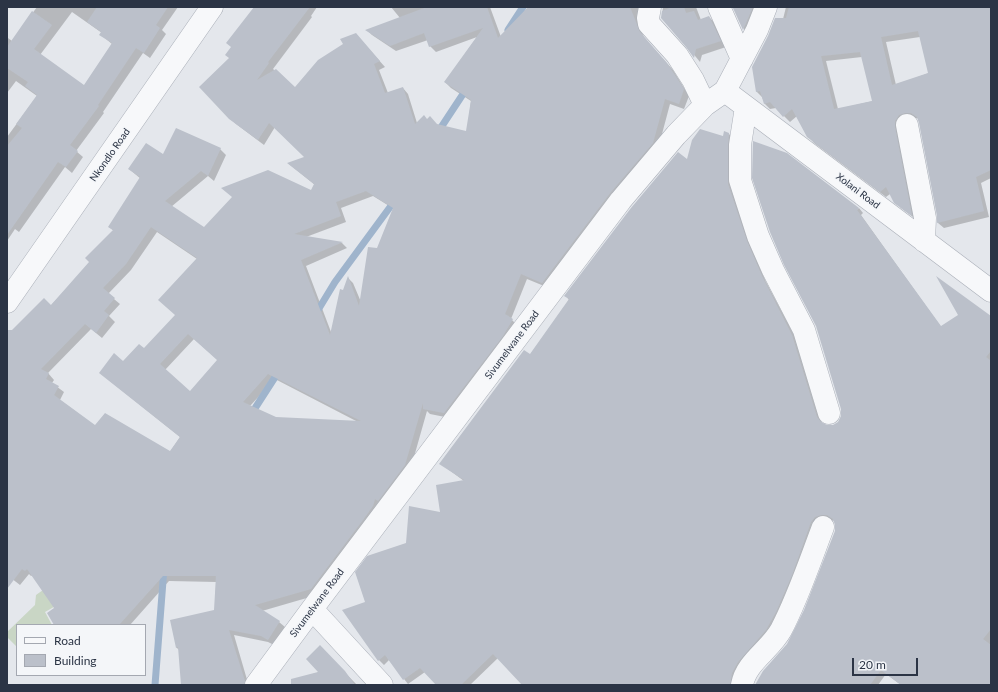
<!DOCTYPE html>
<style>
body{margin:0}
#map{position:relative;width:998px;height:692px;overflow:hidden;background:#e4e7ec;font-family:Lato,sans-serif}
canvas{display:block}
.frame{position:absolute;inset:0;border:8px solid #2b3445;pointer-events:none}
.legend{position:absolute;left:16px;top:624px;width:130px;height:52px;box-sizing:border-box;background:#f4f6f9;border:1px solid #a4a8b1;margin:0;padding:5px 7px;list-style:none;font-size:12px;color:#2b3445}
.legend li{display:flex;align-items:center;gap:8px;height:20px}
.legend b{width:20px;border:1px solid #a4a8b1}
.scale{position:absolute;left:852px;top:658px;width:66px;height:18px;box-sizing:border-box;border:2px solid #2b3445;border-top:0;padding-left:5px;font-size:12px;line-height:14px;white-space:nowrap;color:#2b3445;-webkit-text-stroke:3px #f4f6f9;paint-order:stroke}
</style>
<div id="map">
<canvas width="998" height="692"></canvas>
<div class="frame"></div>
<ul class="legend">
<li><b style="height:5px;background:#f7f8fa"></b>Road</li>
<li><b style="height:11px;background:#bbc0ca"></b>Building</li>
</ul>
<div class="scale">20 m</div>
</div>
<script>
const ctx = document.querySelector('canvas').getContext('2d');
ctx.lineJoin = 'round';
function paint(path, color) { ctx.fillStyle = color; ctx.fill(path, 'evenodd'); }
function trace(path, color, width, dash) { ctx.strokeStyle = color; ctx.lineWidth = width; ctx.lineCap = dash ? 'butt' : 'round'; ctx.setLineDash(dash || []); ctx.stroke(path); }
function write(font, color, halo, rows, align = 'center') {
  ctx.font = font + ' Lato,sans-serif'; ctx.lineWidth = 3; ctx.setLineDash([]); ctx.textBaseline = 'middle'; ctx.strokeStyle = halo; ctx.fillStyle = color; for (const [text, x, y, turn = 0] of rows) {
    ctx.save(); ctx.translate(x, y); ctx.rotate((+turn || 0) * Math.PI / 180); ctx.textAlign = isNaN(turn) ? turn : align; if (halo) ctx.strokeText(text, 0, 0); ctx.fillText(text, 0, 0); ctx.restore();
  }
}
paint(new Path2D(`
 M43,590L59,604L45,612L52,625H17V647L7,637V632L35,605L36,595Z`), '#c9d6c5');
paint(new Path2D(`
 M37,7H178L162,30L166,34L150,58L143,53L103,112L104,113L76,151L83,157L72,173L65,167L19,232L15,229L7,241V137L37,96L16,81L7,93V39L8,38L12,41ZM72,12L102,33L101,35L112,44L84,86L40,55Z
 M255,7H317L311,16L312,17L273,69L296,89L361,40L385,67L379,70L388,93L403,88L408,94L417,123L427,120L437,125L467,132L471,101L451,88L445,82L477,37L436,52L430,46L428,40L396,51L372,35L367,30L400,18L391,7H490L501,37L529,7H645L641,22L642,33L645,39L673,70L689,96L684,109L670,104L658,149L549,288L527,279L511,319L518,326L450,418L430,414L427,411L410,471L317,595L262,611L279,622L285,627L274,645L268,642L234,635L248,683L240,685H182L180,651L176,647L215,611L216,582L169,581L130,625H72L33,575L31,576L29,574L20,585L7,575V353L91,262L114,231L109,227L141,179L129,169L164,156L220,149L226,155L214,181L208,176L171,207L204,228L311,191L315,185L289,164L306,157L275,127L264,145L236,124L200,87L230,58ZM373,196L394,209L378,249L361,302L353,283L348,278L331,332L306,266L347,248L342,243L306,237L346,222L341,208ZM157,232L197,259L176,315L144,350L123,362L100,373L180,437L170,452L95,426L60,400L64,392L52,383L54,380L48,373L91,329L102,338L115,322L109,316L120,304L108,294L131,270ZM194,339L219,361L190,392L165,370ZM275,379L358,422L275,418L250,406Z
 M663,7H696L701,20L709,17L715,23L726,47L702,55L700,62L687,46L662,18Z
 M733,7H756L749,35L744,29Z
 M786,7H991V178L981,183L989,217L944,228L938,223V216L919,119L917,118H910L917,220L901,208L890,194L886,197L814,143L808,136L797,116L790,122L776,108L770,109L765,104L762,97L756,91L783,19ZM920,37L929,73L896,85L886,42ZM862,57L873,101L838,109L826,61Z
 M729,134L734,139L751,246L766,282L797,340L822,423L826,426H833L839,423L842,416V409L817,326L785,264L859,208L863,213L861,215L941,327L991,317V685H901L886,674L878,685H756L760,677L788,645L799,624L836,532L835,521L827,519L791,593L735,685H524L498,658L470,685H437L425,672L408,684L389,660L384,665L379,660L366,603L407,543L442,513L464,481L441,464L530,355L569,300L566,296L687,161Z
 M329,656L357,685H289L309,675L320,672Z`), '#0003');
trace(new Path2D(`
 M508,30L523,7
 M438,132L467,88
 M315,315L335,282L396,199
 M250,416L279,371
 M155,685L164,568`), '#9fb4cc', 7);
paint(new Path2D(`
 M97,7H168L156,25L160,28L144,53L136,48L98,105L99,106L70,145L78,151L66,167L58,162L7,235V146L22,128L16,124L37,95L25,86L28,82L7,68V47L32,11L52,25L34,49L84,85L112,43L99,35L101,32L87,22Z
 M254,7H310L268,62L269,63L257,80L276,69L295,87L318,60L343,44L340,39L356,33L380,61L374,64L385,93L403,87L415,124L424,115L427,119L430,116L437,124L466,131L471,100L444,82L483,28L429,47L424,33L390,46L365,30L427,7H487L498,38L528,7H630L640,32L667,63L684,89L679,104L665,99L653,143L611,192L542,283L521,274L505,314L513,319L503,336L444,413L423,409V403L405,465L378,501L375,499L373,506L363,520L311,589L255,605L280,621L268,640L261,636L229,630L245,681L244,685H181L178,647L176,648L170,620L214,610L216,576H163L119,625H54L47,613L54,608L27,569L25,571L22,569L7,589V330H12L44,298L51,305L89,262L85,258L113,230L108,227L140,177L128,169L146,143L163,154L176,128L221,148L208,176L201,171L165,201L204,227L232,197L221,188L268,170L311,190L314,184L287,163L304,157L269,123L258,140L229,119L199,87L229,58L225,55L231,47L226,43ZM366,191L393,208L377,248L368,247L359,306L348,276L343,290L340,289L330,335L301,260L343,242L294,234L341,216L336,202ZM151,227L197,258L158,300L175,315L144,348L139,344L123,361L114,353L99,373L180,437L170,451L105,413L95,425L54,395L59,386L46,379L49,373L41,369L85,324L96,333L109,315L104,311L115,298L103,288L126,264ZM188,334L217,360L190,391L160,364ZM268,374L361,421L276,417L243,402Z
 M672,7H684L686,13L694,11L698,20L709,16L721,41L696,49L694,58L686,47L661,18L662,11Z
 M738,7H751L752,9L743,30L733,8Z
 M789,7H991V170L976,177L984,211L937,223V216L919,123L917,117L911,113H905L899,115L895,121V127L912,216L894,203L886,187L880,192L807,137L792,109L783,117L770,102L764,104L760,91L756,92L752,67L768,36L775,18H786ZM918,31L928,73L892,85L881,37ZM860,52L872,101L834,109L821,56Z
 M700,129L723,136L724,131L729,133L728,145V184L747,241L762,276L792,335L817,417L821,422L827,425H833L838,422L841,416V409L816,326L784,265L770,232L752,178L753,141L787,153L859,208L857,210L941,326L958,315L936,276L991,316V351L986,357L991,361V629L983,639L991,645V685H901L881,670L870,685H755L763,671L787,644L804,610L835,531V525L833,519L827,515H821L815,517L811,522L792,575L776,612L766,630L738,662L732,673L730,685H522L493,654L461,685H436L420,668L403,680L385,655L378,661L342,610L365,602L355,572L367,556L406,543L409,506L440,512L436,485L464,480L439,464L524,350L530,354L569,299L564,296L631,208L678,152L687,159L692,140Z
 M320,645L345,671L355,685H291V679L318,672L306,659Z`), '#bbc0ca');
const street = new Path2D(`
 M650,7L648,18L649,24L677,55L693,80L705,105
 M719,7L742,59
 M725,91L991,291
 M746,107L740,145V180L758,236L773,270L804,330L829,413
 M907,125L925,218L924,241
 M7,302L212,7
 M312,609L382,685
 M256,685L312,609L621,200L676,135L705,105L725,91L757,30L766,7
 M742,685C746,662 770,650 781,630C798,598 810,561 823,527`);
trace(street, '#a9aeb7', 23);
trace(street, '#f7f8fa', 22);
write('10px', '#2b3445', '#f4f6f9', [
 ["Nkondlo Road",110,155,-55],
 ["Xolani Road",858,191,37],
 ["Sivumelwane Road",512,345,-53],
 ["Sivumelwane Road",317,603,-53]
]);
</script>
